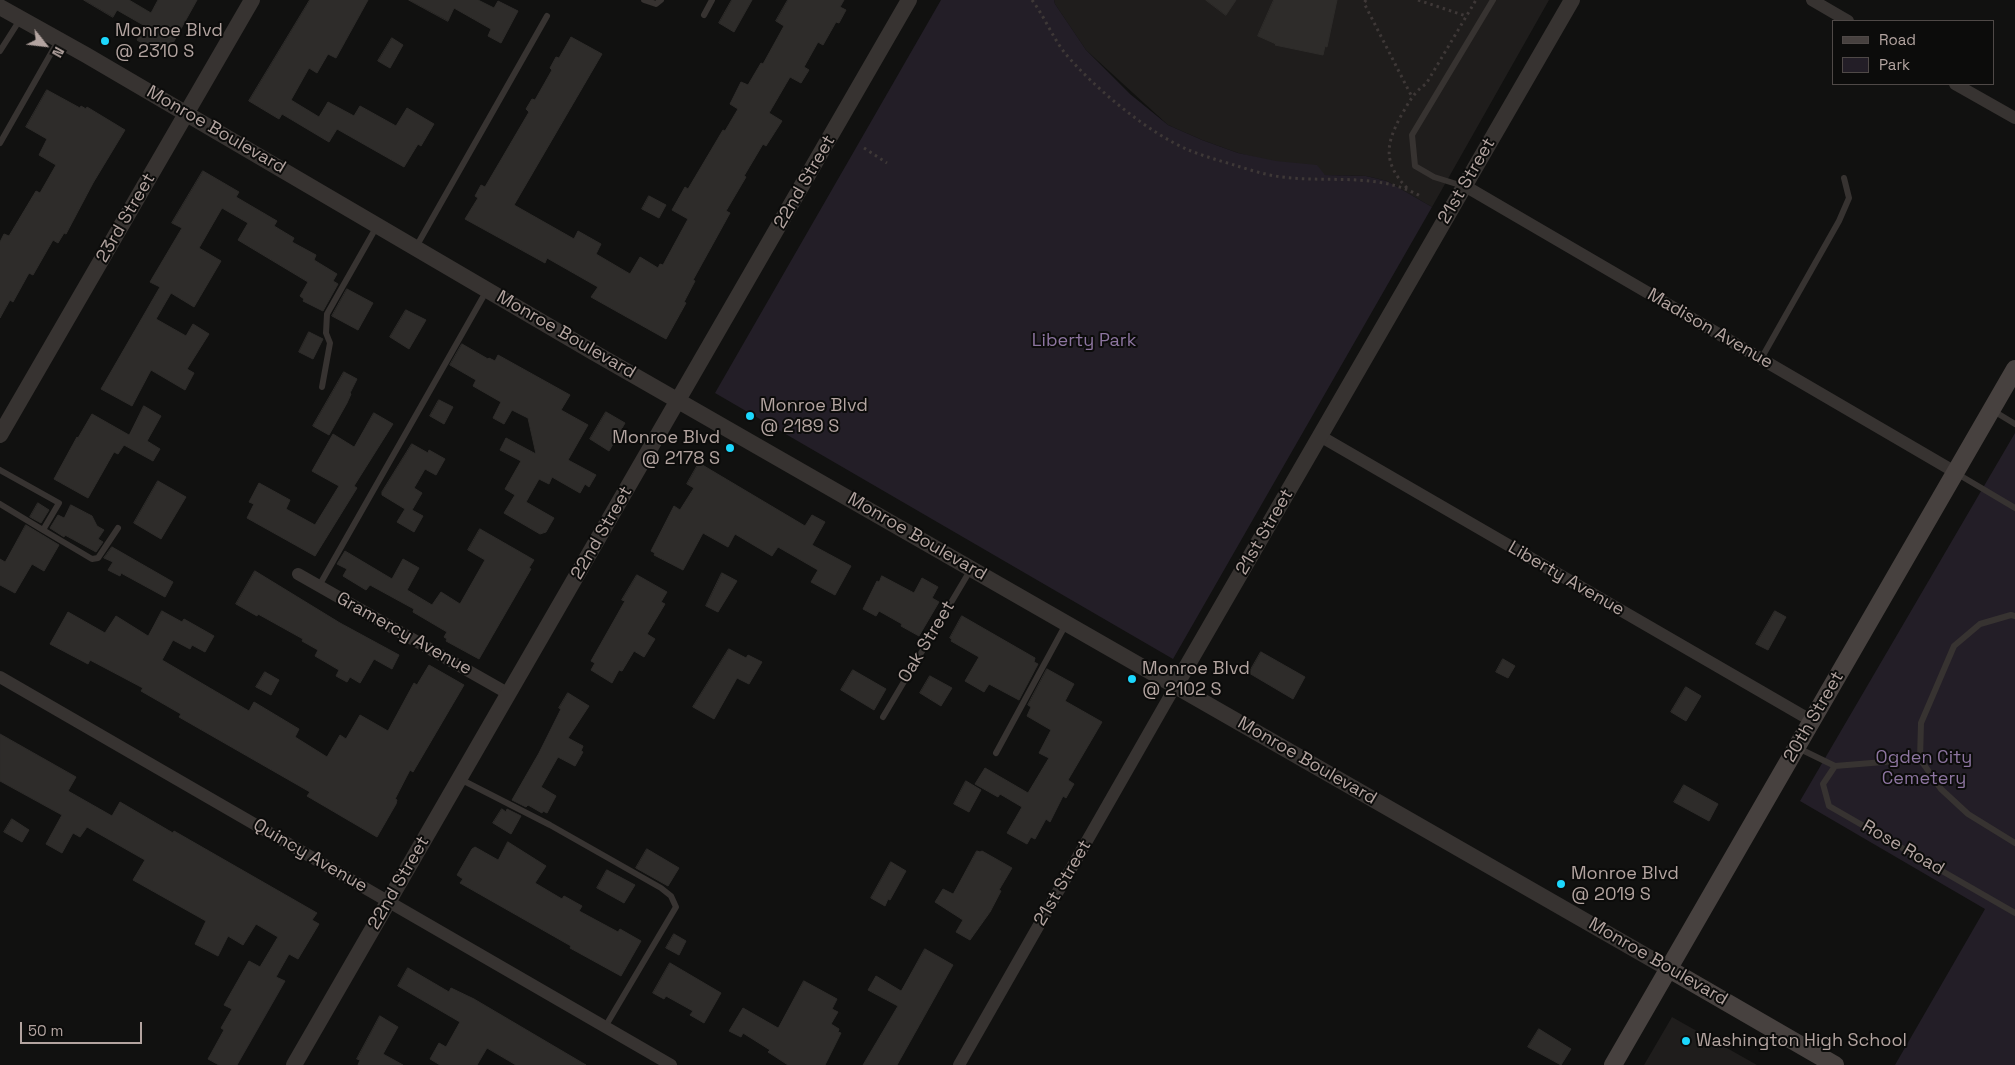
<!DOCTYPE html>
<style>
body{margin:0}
#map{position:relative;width:2015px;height:1065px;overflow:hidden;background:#111110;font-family:"Space Grotesk",sans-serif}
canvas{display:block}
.legend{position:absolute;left:1832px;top:20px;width:162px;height:65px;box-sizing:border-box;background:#0c0c0b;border:1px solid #4f4947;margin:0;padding:6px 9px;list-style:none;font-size:15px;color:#b3a4a0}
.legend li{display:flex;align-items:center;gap:10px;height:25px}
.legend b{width:25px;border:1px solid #4f4947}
.north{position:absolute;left:20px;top:20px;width:50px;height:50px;-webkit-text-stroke:4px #0c0c0b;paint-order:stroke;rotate:119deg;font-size:14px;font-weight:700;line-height:20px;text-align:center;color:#b3a4a0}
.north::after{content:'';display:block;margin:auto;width:18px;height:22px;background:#b3a4a0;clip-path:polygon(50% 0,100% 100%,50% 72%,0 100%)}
.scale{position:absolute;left:20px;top:1022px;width:122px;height:22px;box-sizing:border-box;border:2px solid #b3a4a0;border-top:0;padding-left:6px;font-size:15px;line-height:18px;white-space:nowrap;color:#b3a4a0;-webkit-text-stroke:4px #0c0c0b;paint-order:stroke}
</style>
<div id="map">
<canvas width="2015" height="1065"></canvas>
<ul class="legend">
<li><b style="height:6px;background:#47413f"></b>Road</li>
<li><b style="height:14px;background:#231e27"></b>Park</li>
</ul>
<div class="north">N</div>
<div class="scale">50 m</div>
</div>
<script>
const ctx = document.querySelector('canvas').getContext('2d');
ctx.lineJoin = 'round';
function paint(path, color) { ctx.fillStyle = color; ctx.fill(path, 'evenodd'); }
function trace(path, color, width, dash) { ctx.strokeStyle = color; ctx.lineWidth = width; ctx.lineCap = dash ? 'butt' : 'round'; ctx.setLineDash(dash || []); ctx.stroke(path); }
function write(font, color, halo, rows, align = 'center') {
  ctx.font = font + ' "Space Grotesk",sans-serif'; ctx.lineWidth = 4; ctx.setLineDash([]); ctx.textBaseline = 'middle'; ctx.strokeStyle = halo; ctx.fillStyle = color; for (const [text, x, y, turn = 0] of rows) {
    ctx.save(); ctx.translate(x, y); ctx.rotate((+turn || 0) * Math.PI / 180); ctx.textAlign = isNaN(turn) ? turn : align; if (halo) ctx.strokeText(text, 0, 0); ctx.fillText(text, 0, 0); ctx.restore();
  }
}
paint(new Path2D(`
 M1054,0H1549L1432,207L1387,181L1366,176L1325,175L1238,153L1202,140L1168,125L1086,50L1055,4Z
 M1672,1017L1757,1065H1644Z`), '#1f1d1c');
paint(new Path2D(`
 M941,0H1054L1055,4L1086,50L1130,94L1168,125L1202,140L1238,153L1276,161L1317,165L1325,175L1366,176L1387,181L1432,207L1173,659L715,393Z
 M2015,433V1065H1895L1985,909L1800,801Z`), '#231e27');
const building = new Path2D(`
 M84,0H129L151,13L158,0H197L168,52L159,47L156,52L137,40L145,26L117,10L113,17Z
 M310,0H368L336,58L328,54L317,73L309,68L291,100L319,117L328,102L354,116L360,106L396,126L407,108L434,124L421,146L418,144L404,167L337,129L329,142L282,114L279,119L249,101Z
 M409,0H478L494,8L498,1L518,11L501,43L488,36L491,29L454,8L448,21Z
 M732,0H752L734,32L719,23Z
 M788,0H844L840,7L846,10L839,23L836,22L823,45L818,42L804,67L809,70L801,83L790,77L769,113L782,121L766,146L763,144L744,176L746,177L726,211L730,213L693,280L695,281L684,302L686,303L666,339L591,297L598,287L547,258L545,263L465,219L478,198L475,196L481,185L485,187L529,112L526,109L532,99L535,100L552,70L550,68L556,57L559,58L571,37L602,54L514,205L574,239L578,231L601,244L596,254L630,274L640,257L658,268L660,264L663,265L688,219L672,210L685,187L688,189L723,130L725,131L738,109L730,104L741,82L748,85L761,63L763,64L784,26L776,21Z
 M1206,0H1236L1226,15Z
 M1274,0H1337L1327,47L1325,46L1323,55L1275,45L1276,44L1258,36Z
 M392,38L403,45L390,68L378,61Z
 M47,90L80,108L81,106L86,109L87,107L125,130L93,183L66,234L64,233L58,243L53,240L33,275L29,273L13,302L10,300L0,318V242L4,234L9,236L36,191L40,193L56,165L39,155L47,139L26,127Z
 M203,171L239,192L236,197L277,221L274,226L294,238L292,242L316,255L314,260L337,274L333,281L338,284L323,311L303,301L304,299L300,296L308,282L238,240L248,223L222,208L199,248L221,261L194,307L171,293L156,319L186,336L193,324L209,334L187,369L194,373L185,390L151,370L132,406L101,389L160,287L150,282L182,228L172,223Z
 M649,196L666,205L659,218L642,209Z
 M347,289L373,303L358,330L332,316Z
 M406,310L426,320L409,349L390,337Z
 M309,332L323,339L313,359L299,352Z
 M462,344L488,359L489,358L495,361L498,355L570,395L561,410L588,425L568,460L596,475L589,487L585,484L580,493L552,477L549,484L539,479L526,502L554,518L546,532L540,534L504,513L515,495L505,489L521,461L500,450L506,438L536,454L528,418L512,410L504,424L493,418L501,402L473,386L476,380L450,365Z
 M344,372L357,379L350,393L351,394L347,403L329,435L313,426Z
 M439,400L453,407L444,424L430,416Z
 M144,406L161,416L147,441L160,449L153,461L124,445L118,454L114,452L88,498L54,479L77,437L78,438L92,414L129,435Z
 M606,412L625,423L609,451L590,439Z
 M374,413L393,424L354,486L357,488L315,556L247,518L254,504L249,502L259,483L290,500L286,509L315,525L339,486L312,471L333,434L354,447Z
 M412,444L428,453L429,450L445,459L436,475L425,469L414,488L422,493L412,510L423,516L414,532L397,522L405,509L382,495V492Z
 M699,463L805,526L812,515L825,522L812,545L851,566L835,595L811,582L818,570L778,547L772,556L735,534L728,547L703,533L683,570L654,555L655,553L651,551L674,506L680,510L694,488L687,484Z
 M158,481L186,497L161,539L134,523Z
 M38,503L49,510L41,523L30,517Z
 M71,505L92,516L97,526L104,530L98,539L103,542L96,552L65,535L64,537L50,528L58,515L64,518Z
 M26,525L59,545L44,571L32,564L15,593L0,585V559L5,562Z
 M480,529L534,560L529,568L531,569L479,659L446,641L447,639L444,637L447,632L413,612L414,609L370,585L366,590L343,576L347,569L337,564L345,551L392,579L403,559L419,568L407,590L432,605L441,592L460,604L485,560L468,550Z
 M112,547L173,582L165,597L121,573L120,576L108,570L113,562L104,558Z
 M255,571L340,623L399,655L392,669L374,659L360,683L350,677L347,682L336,676L339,670L315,656L318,650L302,641L303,639L258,614L257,616L236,604Z
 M722,573L737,581L718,612L706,606Z
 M637,575L667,592L661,602L665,604L647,634L655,639L644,657L634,651L622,671L619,670L612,683L591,670L595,663L591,661L625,601L622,600Z
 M882,576L914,593L922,578L938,587L932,598L939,602L919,636L901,626L902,624L879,611L876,616L863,609L877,581L879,582Z
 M162,611L182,622L184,619L214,636L205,652L192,645L190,649L173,640L162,660L249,711L254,702L299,729L295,737L327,757L340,735L346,739L360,715L388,731L414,683L417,685L429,665L464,685L413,772L410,770L395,799L397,800L396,804L377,837L307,796L310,792L179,717L181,714L141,691L143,688L90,660L88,664L50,644L68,612L105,633L116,616L148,636Z
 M1775,611L1786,617L1768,650L1756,644Z
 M962,616L1035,658L1034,662L1038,664L1019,700L989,684L984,692L965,681L979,657L951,641L952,639L950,638Z
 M729,649L746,658L748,655L762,662L749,684L737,678L714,719L693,707Z
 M1261,652L1305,677L1293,699L1249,673Z
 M1503,659L1515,666L1508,678L1496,672Z
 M1047,669L1074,684L1065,701L1102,722L1068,780L1074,784L1066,798L1063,796L1050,822L1046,819L1035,839L1031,837L1027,844L1007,833L1022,807L1000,794L998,797L975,784L985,768L1028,793L1049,758L1039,753L1051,730L1027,716L1031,707L1028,705Z
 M853,670L886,689L874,710L841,690Z
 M265,672L279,680L271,695L256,687Z
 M930,676L952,688L941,706L920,693Z
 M1686,687L1701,696L1686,721L1671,712Z
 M568,693L589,706L568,738L583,746L581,751L583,752L575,766L558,757L541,787L556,796L547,813L543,811L542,813L528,805L526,807L512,800L539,753L561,709L559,708Z
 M0,734L76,777L68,791L112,816L120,802L173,833L174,831L317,913L312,920L319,924L298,959L289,954L276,977L285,981L237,1065H219L208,1059L224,1030L221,1028L232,1009L224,1005L249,961L260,967L278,937L256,924L243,945L228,936L218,956L195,944L206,921L133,880L145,860L87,827L80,837L73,833L62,853L46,844L62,815L0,781Z
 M966,781L981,790L969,812L954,804Z
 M1684,785L1718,804L1709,821L1674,802Z
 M502,809L506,812L507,809L521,816L511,834L493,823Z
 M12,819L29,830L22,842L4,832Z
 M508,842L546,866L535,883L562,899L564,896L582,906L579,911L618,932L620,929L641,941L621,976L570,948L571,946L460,883L463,879L457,875L472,849L475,847L498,860Z
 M647,849L679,868L668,886L636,868Z
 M977,851L980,852L982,851L1012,868L999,890L1001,891L990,912L970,940L956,932L963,920L935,902L943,889L953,894Z
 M891,862L906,871L890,900L888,899L885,906L871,898Z
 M607,870L635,885L624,903L597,888Z
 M674,934L686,941L679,955L666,948Z
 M925,949L953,965L897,1065H863L898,1006L868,990L876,976L901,991Z
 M670,963L721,993L704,1023L690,1015L693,1011L666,996L664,999L653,993Z
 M408,968L449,992L451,988L474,999L586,1065H516L487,1048L477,1065H440L430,1059L439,1043L446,1047L460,1022L398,986Z
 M804,981L837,999L832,1009L838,1012L831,1024L839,1029L838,1032L841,1033L825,1065H788L768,1052L770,1050L743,1033L741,1037L729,1031L743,1008L778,1028Z
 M380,1016L398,1027L383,1054L403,1065H358L360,1060L357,1059Z
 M1539,1029L1571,1049L1561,1065L1528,1047Z`);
paint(building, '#2e2c2a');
trace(building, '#2e2c2a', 1);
trace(new Path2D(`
 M1032,0C1044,16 1052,36 1064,52C1093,87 1149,134 1191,151C1204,156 1217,160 1231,164C1247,169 1265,175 1282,177C1329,183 1380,172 1422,197
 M1366,0L1364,3L1412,97
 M1418,0L1466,16
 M864,148L887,163
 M1407,188C1382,162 1386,143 1402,114C1409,102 1414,92 1426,84L1476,0`), '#3e3837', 3, [2.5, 4]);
trace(new Path2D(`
 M644,0L656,4L661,0
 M704,15L712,0
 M0,51L21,18
 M0,143L58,41
 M1463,186L1434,177L1415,166L1412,135L1493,0
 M416,247L547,16
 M1761,359L1839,221L1849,198L1844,178
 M322,387L330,343L326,333L327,314L377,226
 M1992,410L2015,424
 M0,470L59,503L43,530L0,504
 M1956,473L2015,508
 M43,530L92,559L98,558L118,528
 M319,586L487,290
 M2015,616L2011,615L1980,624L1954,646L1921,723L1920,759L1941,789L1968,814L2015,843
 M883,717L971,569
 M1798,748L1835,766L1920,759
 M996,753L1066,624
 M1835,766L1823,784L1829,806L2015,913
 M460,779L550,825L661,888L671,896L676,907L605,1027`), '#373331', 6);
trace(new Path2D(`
 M1812,0L1848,21
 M1955,84L2015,118
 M1465,186L1955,472
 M1320,436L1812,721
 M298,574L509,694
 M0,677L671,1065
 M959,1065L1176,685`), '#373331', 12);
trace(new Path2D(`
 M0,7L86,55L593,352L1669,969
 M0,435L252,0
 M1176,685L1572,0
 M294,1065L909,0`), '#373331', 16);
trace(new Path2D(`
 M1669,969L1835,1065
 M1613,1065L2015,369`), '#47413f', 18);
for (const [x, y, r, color] of [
 [105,41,5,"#1cd7fd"],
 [750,416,5,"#1cd7fd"],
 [730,448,5,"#1cd7fd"],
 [1132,679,5,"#1cd7fd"],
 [1561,884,5,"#1cd7fd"],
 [1686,1041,5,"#1cd7fd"]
]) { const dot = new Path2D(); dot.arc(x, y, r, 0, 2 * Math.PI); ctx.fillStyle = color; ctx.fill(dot); trace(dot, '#0c0c0b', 2); }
write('18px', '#b3a4a0', '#0c0c0b', [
 ["Monroe Blvd",115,31],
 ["@ 2310 S",115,52],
 ["Monroe Blvd",760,406],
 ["@ 2189 S",760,427],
 ["Monroe Blvd",720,438,"right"],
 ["@ 2178 S",720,459,"right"],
 ["Monroe Blvd",1142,669],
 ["@ 2102 S",1142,690],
 ["Monroe Blvd",1571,874],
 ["@ 2019 S",1571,895],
 ["Washington High School",1696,1041]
], 'left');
write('18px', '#b3a4a0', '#0c0c0b', [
 ["Monroe Boulevard",216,130,30],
 ["21st Street",1467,181,-60],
 ["22nd Street",805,182,-60],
 ["23rd Street",126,218,-60],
 ["Madison Avenue",1710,329,30],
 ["Monroe Boulevard",566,335,30],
 ["21st Street",1265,532,-60],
 ["22nd Street",602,533,-60],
 ["Monroe Boulevard",917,537,30],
 ["Liberty Avenue",1566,579,30],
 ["Gramercy Avenue",404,634,29],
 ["Oak Street",927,642,-59],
 ["20th Street",1814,717,-60],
 ["Monroe Boulevard",1307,761,30],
 ["Rose Road",1903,848,30],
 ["Quincy Avenue",310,856,30],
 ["22nd Street",399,883,-60],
 ["21st Street",1063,883,-60],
 ["Monroe Boulevard",1658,962,30]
]);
write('18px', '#8d75a0', '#0c0c0b', [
 ["Liberty Park",1084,341],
 ["Ogden City",1924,758],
 ["Cemetery",1924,779]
]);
</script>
